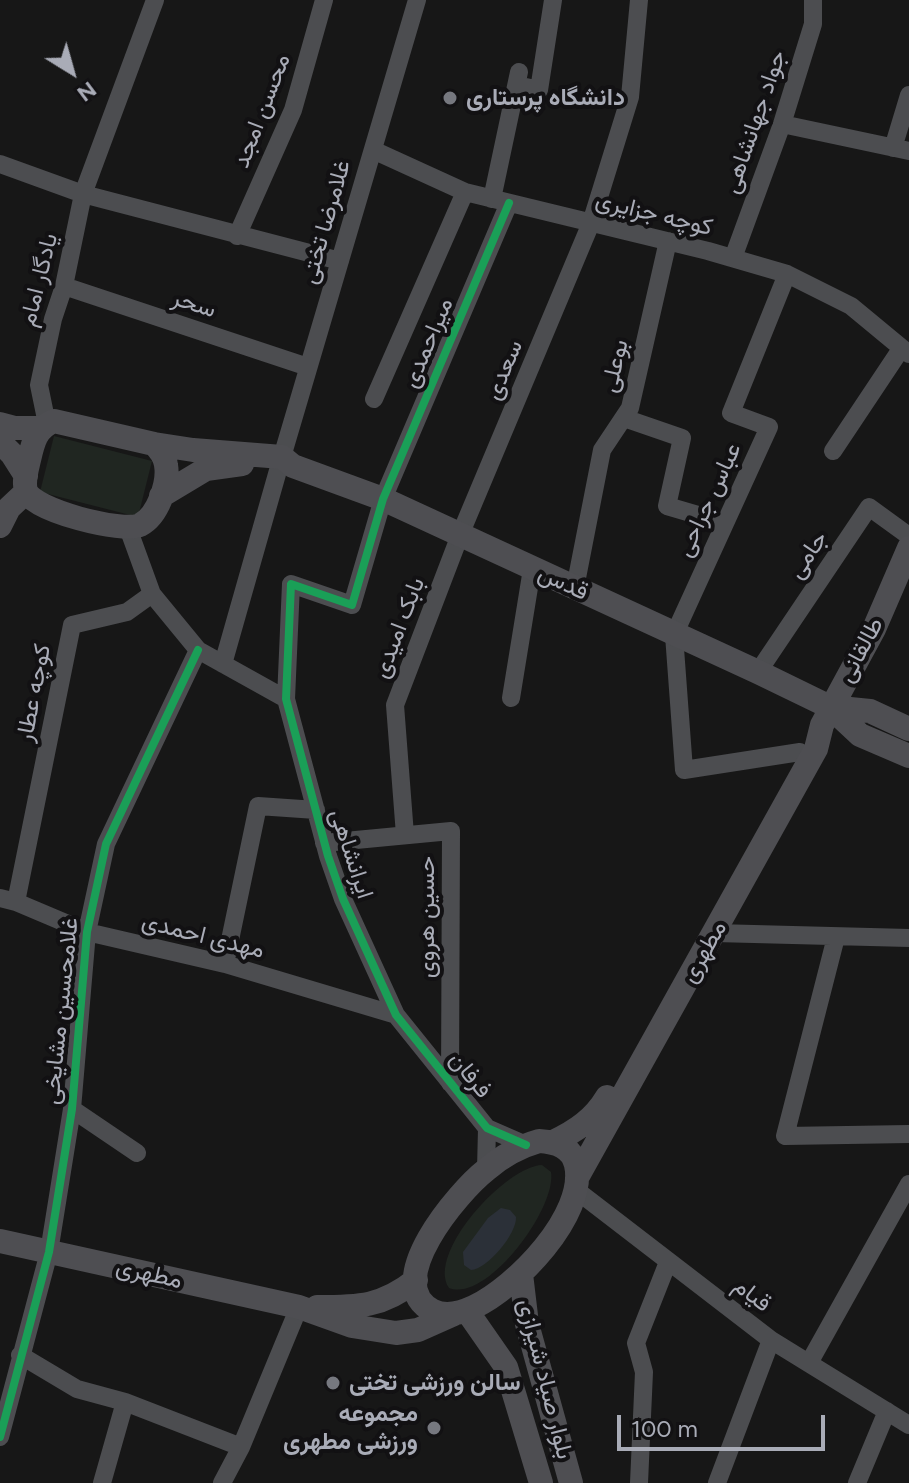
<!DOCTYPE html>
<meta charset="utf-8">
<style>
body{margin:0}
#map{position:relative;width:909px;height:1483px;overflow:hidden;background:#171717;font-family:Figtree,sans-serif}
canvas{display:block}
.north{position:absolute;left:32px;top:32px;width:80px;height:80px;-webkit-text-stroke:6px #121113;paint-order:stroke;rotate:143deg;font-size:22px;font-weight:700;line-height:32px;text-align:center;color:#a9acb7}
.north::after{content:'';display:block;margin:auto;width:28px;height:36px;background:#a9acb7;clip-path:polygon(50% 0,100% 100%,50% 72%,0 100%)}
.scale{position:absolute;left:617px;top:1415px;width:208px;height:36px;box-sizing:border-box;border:4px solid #a9acb7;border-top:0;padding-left:10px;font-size:24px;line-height:28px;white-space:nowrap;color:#a9acb7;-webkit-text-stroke:6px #121113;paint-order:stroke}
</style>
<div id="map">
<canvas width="909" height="1483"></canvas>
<div class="north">N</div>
<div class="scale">100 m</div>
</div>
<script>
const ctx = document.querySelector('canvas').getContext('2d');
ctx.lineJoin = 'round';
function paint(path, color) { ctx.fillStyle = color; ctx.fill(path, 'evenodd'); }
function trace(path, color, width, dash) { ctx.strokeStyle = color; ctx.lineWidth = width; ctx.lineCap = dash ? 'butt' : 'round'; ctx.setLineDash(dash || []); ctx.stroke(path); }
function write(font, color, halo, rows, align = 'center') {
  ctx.font = font + ' Figtree,Vazirmatn,sans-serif'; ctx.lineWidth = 8; ctx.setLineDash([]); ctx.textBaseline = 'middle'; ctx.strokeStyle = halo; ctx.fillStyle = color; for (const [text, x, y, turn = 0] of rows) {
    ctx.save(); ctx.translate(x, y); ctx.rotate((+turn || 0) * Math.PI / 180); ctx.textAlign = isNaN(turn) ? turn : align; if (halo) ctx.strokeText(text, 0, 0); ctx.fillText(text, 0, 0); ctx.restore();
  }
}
paint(new Path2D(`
 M54,436L152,461L138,517L40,492Z
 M542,1165L551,1172C557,1208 487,1303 449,1288C426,1253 506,1166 542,1165Z`), '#202621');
paint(new Path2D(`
 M501,1208L510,1210L516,1217C517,1234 487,1269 471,1270L464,1265L463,1252L488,1218Z`), '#2b3038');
trace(new Path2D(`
 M517,85L539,90L553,0
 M782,124L909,151
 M893,148L909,95
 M373,150L465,192L708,251L787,274L851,306L909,354
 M0,164L83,194L340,261
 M492,199L519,72
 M509,203L383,499L352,605L291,584L286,699L328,856L343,899L396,1015L487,1128L526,1145
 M237,236L293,110L324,0
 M733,258L782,124L813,24V0
 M787,274L731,413L769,427L674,635L684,770L800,752
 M64,286L308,367
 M374,399L465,192
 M624,418L682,438L667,506L725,523
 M47,424L39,385L53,319L64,286L83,194L155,0
 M833,451L901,349
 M282,457L417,0
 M128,528L152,594L198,650L286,699
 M575,588L602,450L630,408L668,241
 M223,664L279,467
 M758,672L869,507L909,536
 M511,698L532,569
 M405,835L395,705L460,535L591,223L630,97L639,0
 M324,843L451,831L450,1083
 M0,898L16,902L87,932L225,964L396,1015
 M16,902L72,625L127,612L152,594
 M715,933L909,938
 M836,937L785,1136L909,1134
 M225,964L258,806L316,810
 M72,1109L137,1153
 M486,1170L487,1128
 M576,1190L771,1340L909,1425
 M20,1355L77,1389L125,1402L241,1447
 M809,1363L909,1184
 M0,1437L49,1252L72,1109L87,932L106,844L198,650
 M102,1483L125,1402
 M222,1483L241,1447L299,1307
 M639,1483L644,1372L636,1343L668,1262
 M717,1483L771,1340
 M857,1483L887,1411`), '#4c4d50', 18);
trace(new Path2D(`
 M54,421L154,444C160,450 165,456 166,465C169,483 158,516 140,525C123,533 33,511 26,491C23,481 27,469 29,460C33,442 36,428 54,421Z
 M0,424L15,428H41
 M0,442L12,454L26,476
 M154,444L193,450L282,457L293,466L383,499L758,672L830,707L860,735L909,756
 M161,496L206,469L242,464
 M0,526L9,508L26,492
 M830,707L870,711L909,729
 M539,1141C556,1142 572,1147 576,1165C587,1215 515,1288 474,1307C461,1313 446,1317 433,1311C379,1284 459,1191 486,1170C502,1156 518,1147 539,1141Z
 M553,1142C576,1131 594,1119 607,1097
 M578,1176L816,749L822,725L874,629L909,548
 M0,1241L299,1307L352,1326L396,1333L418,1330L454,1314
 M521,1274L527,1324L571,1483
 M317,1307C359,1307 382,1307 416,1280
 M467,1311L506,1367L541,1483`), '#4e4e52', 24);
trace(new Path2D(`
 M509,203L383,499L352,605L291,584L286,699L328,856L343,899L396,1015L487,1128L526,1145
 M0,1437L49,1252L72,1109L87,932L106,844L198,650`), '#1a9f57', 8);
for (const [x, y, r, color] of [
 [450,98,8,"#76787f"],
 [333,1383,8,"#76787f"],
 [434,1428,8,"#76787f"]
]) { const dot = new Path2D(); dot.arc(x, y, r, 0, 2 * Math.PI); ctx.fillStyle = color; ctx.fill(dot); trace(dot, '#121113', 3); }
write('bold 24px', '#a9acb7', '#121113', [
 ["دانشگاه پرستاری",466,98],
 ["سالن ورزشی تختی",349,1383],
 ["مجموعه",418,1414,"right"],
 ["ورزشی مطهری",418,1442,"right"]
], 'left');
write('24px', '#a9acb7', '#121113', [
 ["محسن امجد",262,111,-69],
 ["جواد جهانشاهی",755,122,-71],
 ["کوچه جزایری",654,214,14],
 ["غلامرضا تختی",326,222,-74],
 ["یادگار امام",39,280,-76],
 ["سحر",194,304,18],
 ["میراحمدی",428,343,-67],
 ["بوعلی",615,366,-77],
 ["سعدی",504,370,-67],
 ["عباس جراحی",709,500,-65],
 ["جامی",808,555,-56],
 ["قدس",563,583,25],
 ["بابک امیدی",399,628,-69],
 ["طالقانی",861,650,-62],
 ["کوچه عطار",34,693,-79],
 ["ایرانشاهی",351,854,72],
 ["حسین هروی",427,917,-90],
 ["مهدی احمدی",203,936,14],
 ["مطهری",704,952,-60],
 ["غلامحسین مشایخی",61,1011,-84],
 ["فرفان",470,1075,51],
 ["مطهری",149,1274,13],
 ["قیام",752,1295,37],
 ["بلوار صیاد شیرازی",545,1379,76]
]);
</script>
